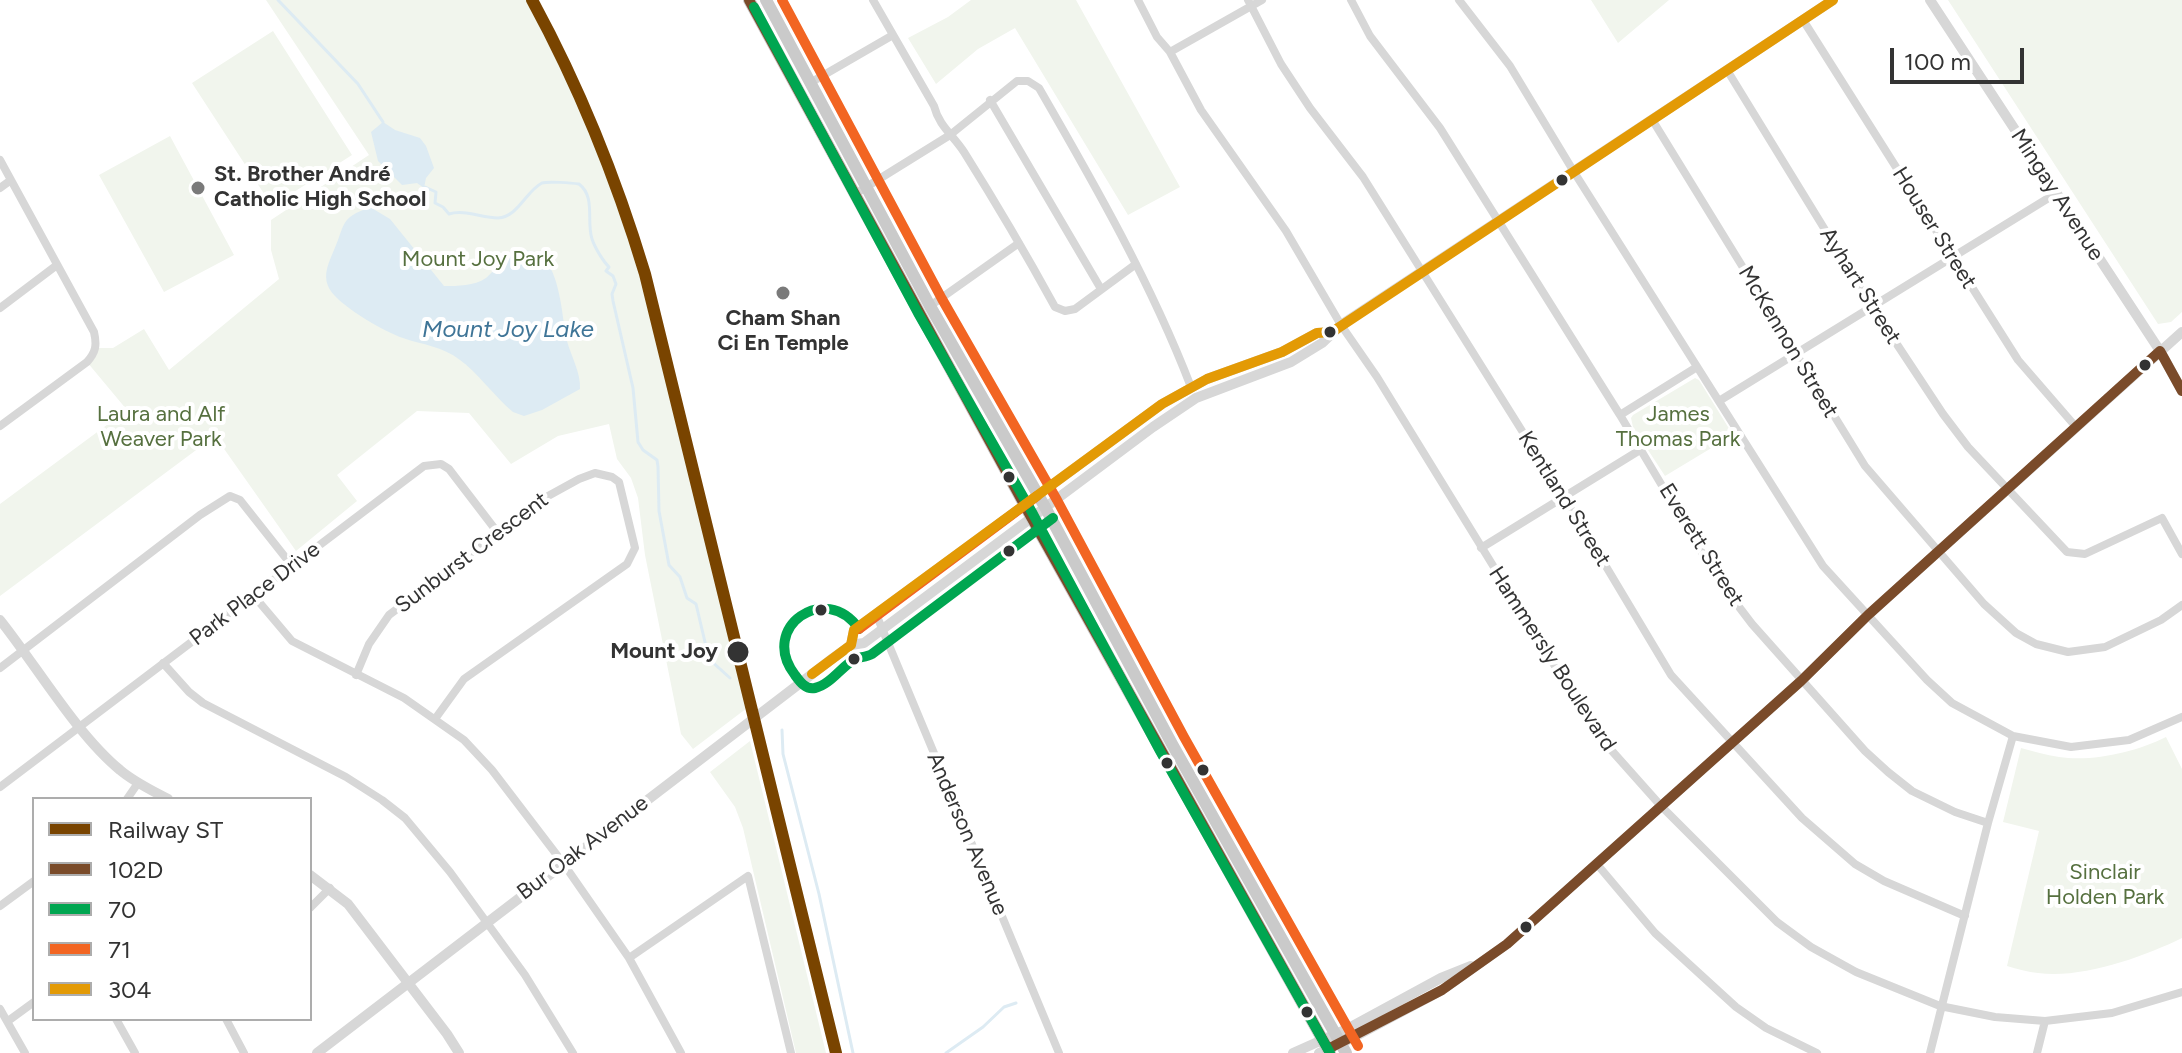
<!DOCTYPE html>
<meta charset="utf-8">
<style>
body{margin:0}
#map{position:relative;width:2182px;height:1053px;overflow:hidden;background:#fff;font-family:Figtree,sans-serif}
canvas{display:block}
.legend{position:absolute;left:32px;top:797px;width:280px;height:224px;box-sizing:border-box;background:#fff;border:2px solid #adadad;margin:0;padding:10px 14px;list-style:none;font-size:24px;color:#333}
.legend li{display:flex;align-items:center;gap:16px;height:40px}
.legend b{width:40px;border:2px solid #adadad}
.scale{position:absolute;left:1890px;top:48px;width:134px;height:36px;box-sizing:border-box;border:4px solid #333;border-top:0;padding-left:10px;font-size:24px;line-height:28px;white-space:nowrap;color:#333;-webkit-text-stroke:6px #fff;paint-order:stroke}
</style>
<div id="map">
<canvas width="2182" height="1053"></canvas>
<ul class="legend">
<li><b style="height:10px;background:#794400"></b>Railway ST</li>
<li><b style="height:10px;background:#7a4b2a"></b>102D</li>
<li><b style="height:10px;background:#00a651"></b>70</li>
<li><b style="height:10px;background:#f26522"></b>71</li>
<li><b style="height:10px;background:#e39a05"></b>304</li>
</ul>
<div class="scale">100 m</div>
</div>
<script>
const ctx = document.querySelector('canvas').getContext('2d');
ctx.lineJoin = 'round';
function paint(path, color) { ctx.fillStyle = color; ctx.fill(path, 'evenodd'); }
function trace(path, color, width, dash) { ctx.strokeStyle = color; ctx.lineWidth = width; ctx.lineCap = dash ? 'butt' : 'round'; ctx.setLineDash(dash || []); ctx.stroke(path); }
function write(font, color, halo, rows, align = 'center') {
  ctx.font = font + ' Figtree,sans-serif'; ctx.lineWidth = 8; ctx.setLineDash([]); ctx.textBaseline = 'middle'; ctx.strokeStyle = halo; ctx.fillStyle = color; for (const [text, x, y, turn = 0] of rows) {
    ctx.save(); ctx.translate(x, y); ctx.rotate((+turn || 0) * Math.PI / 180); ctx.textAlign = isNaN(turn) ? turn : align; if (halo) ctx.strokeText(text, 0, 0); ctx.fillText(text, 0, 0); ctx.restore();
  }
}
paint(new Path2D(`
 M266,0H526L560,60L593,134L626,224L654,324L747,708L693,749L681,734L645,555L638,498L631,478L617,459L609,424L558,436L511,464L469,413L417,411L337,475L357,501L296,551L215,436L0,596V504L127,410L87,362L96,348H113L144,329L169,370L279,279L271,250V220L369,155Z
 M971,0H1076L1180,187L1128,215L1015,28L978,49L936,84L908,38L948,17Z
 M1591,0H1669L1618,43Z
 M1948,0H2182V312L2171,322L2158,324Z
 M273,31L352,155L272,206L192,83Z
 M170,136L234,255L164,292L99,175Z
 M1695,378L1699,380L1733,435L1665,476L1633,427L1631,418L1633,415Z
 M2166,737L2182,769V938C2143,957 2082,979 2038,973C2028,972 2017,969 2007,966L2039,831L2003,822L2021,748C2033,751 2046,755 2059,757C2093,762 2136,752 2166,737Z
 M750,741L826,1053H796L743,828L735,807L710,772Z`), '#f1f5ed');
paint(new Path2D(`
 M383,122L395,130L420,138L426,146L434,168L426,178L424,188L417,183L402,185L378,161L371,132Z
 M370,207L390,219L444,286C458,286 474,286 486,278C497,269 505,253 520,251C561,244 561,315 567,341C571,356 581,373 580,389L542,410L524,416L513,412C495,397 477,372 460,360C442,346 423,345 403,338C385,332 335,304 328,286C323,274 329,262 334,250C346,223 339,219 370,207Z`), '#ddebf3');
trace(new Path2D(`
 M278,0L358,84L383,122
 M425,187L436,192L435,203L443,207L449,214C464,209 482,218 498,218C518,217 526,191 542,183C548,181 572,183 579,184C596,197 586,221 592,239C595,248 603,261 609,267L606,271L613,276L616,284L612,294L613,301L633,388L638,442L643,450L657,460L658,467L659,511L669,565L680,577L687,598L696,604L709,659L730,678
 M782,730L783,754L819,894L853,1053
 M946,1053L983,1027L1004,1007L1016,1003`), '#ddebf3', 3);
trace(new Path2D(`
 M873,0L934,106C939,126 953,135 964,152C996,203 1026,254 1055,307L1065,311L1075,309L1136,264
 M1138,0L1157,37L1170,52L1201,110L1286,231L1341,325L1377,377L1596,733L1661,806L1777,922L1811,947L1856,972L1940,1006L1995,1017L2045,1021L2112,1013L2182,992
 M1248,0L1281,64L1310,108L1363,177L1586,533L1671,675L1802,818L1855,864L1884,881L1965,916
 M1351,0L1370,36L1440,128L1620,415L1717,578L1752,624L1865,751L1888,772L1912,791L1955,812L1988,823
 M1459,0L1510,66L1574,172L1823,566L1927,680L1952,703L2013,736L2071,747L2129,740L2182,717
 M1803,20L2018,360L2076,427
 M1170,52L1262,0
 M1727,70L1873,308L1943,414L1968,447L2067,552L2085,554L2162,518L2182,554
 M810,83L893,35
 M990,100L1101,289
 M1653,121L1865,466L1984,604L2016,633L2036,644L2068,652L2105,647L2161,620L2182,605
 M0,160L94,332C97,345 96,352 87,362L0,426
 M0,188L11,180
 M855,194L950,135L1017,81H1028L1039,88C1095,185 1151,283 1191,387
 M930,306L1019,243
 M0,308L57,265
 M1719,401L2055,194
 M1620,415L1697,367
 M1481,548L1640,450
 M254,596L292,641L404,698L464,740L492,770L563,863L629,958L681,1053
 M876,614L1059,1053
 M163,663L189,692L203,703L346,777L382,800L405,818L450,872L525,975L573,1053
 M0,668L200,515L230,496L240,500L293,567
 M356,675L369,644L389,615L539,501L579,479L595,473L612,477L619,482L635,548L627,564L464,679L435,719
 M0,787L424,466L441,464L449,469L498,533
 M127,799L138,783
 M1596,863L1655,933L1736,1007L1766,1028L1817,1053
 M0,906L34,881
 M310,908L330,888
 M629,958L748,876L791,1053
 M0,1009L25,1053
 M116,1019L135,1053
 M226,1019L244,1053
 M8,1021L34,1002
 M1930,1053L1988,823L2013,736
 M2037,1053L2045,1021`), '#d7d7d7', 8);
trace(new Path2D(`
 M1930,0L2160,351L2182,391
 M0,620C36,665 77,735 120,770C134,782 151,790 168,799
 M851,645L854,630L1162,404L1207,379L1282,352L1317,333L1332,332
 M310,875L348,904L447,1034L459,1053
 M317,1053L833,658L851,645L864,643L1153,427L1196,398L1291,362L1322,343L1341,325L1833,0
 M1293,1053L1349,1028L1441,978L1471,966
 M1319,1053L1354,1037L1442,990L1507,944L1801,681L1868,615L2182,332`), '#d7d7d7', 10);
trace(new Path2D(`
 M749,0L1031,517L1330,1053
 M766,0L930,306L1045,507L1172,744L1346,1053`), '#cacaca', 12);
trace(new Path2D(`
 M749,0L1031,517L1328,1049L1442,990L1507,944L1801,681L1868,615L2160,351L2182,391`), '#7a4b2a', 10);
trace(new Path2D(`
 M754,7L918,313L1033,514L1160,751L1330,1053
 M859,629C826,581 758,627 795,675C800,682 806,690 815,688C830,685 842,666 855,659C860,657 867,657 872,654L1053,518`), '#00a651', 10);
trace(new Path2D(`
 M782,0L942,299L1057,500L1184,737L1358,1046
 M859,629L1037,496`), '#f26522', 10);
trace(new Path2D(`
 M812,674L851,645L854,630L1162,404L1207,379L1282,352L1317,333L1332,332L1833,0`), '#e39a05', 10);
trace(new Path2D(`
 M532,0C580,88 616,178 645,274L836,1053`), '#794400', 12);
for (const [x, y, r, color] of [
 [1562,180,7,"#333"],
 [198,188,8,"#7a7a7a"],
 [783,293,8,"#7a7a7a"],
 [1330,332,7,"#333"],
 [2145,365,7,"#333"],
 [1009,477,7,"#333"],
 [1009,551,7,"#333"],
 [821,610,7,"#333"],
 [738,652,12,"#333"],
 [854,659,7,"#333"],
 [1167,763,7,"#333"],
 [1203,770,7,"#333"],
 [1526,927,7,"#333"],
 [1307,1012,7,"#333"]
]) { const dot = new Path2D(); dot.arc(x, y, r, 0, 2 * Math.PI); ctx.fillStyle = color; ctx.fill(dot); trace(dot, '#fff', 3); }
write('bold 22px', '#333', '#fff', [
 ["St. Brother André",214,175],
 ["Catholic High School",214,200],
 ["Cham Shan",783,319,"center"],
 ["Ci En Temple",783,344,"center"]
], 'left');
write('22px', '#333', '#fff', [
 ["Mingay Avenue",2057,195,57],
 ["Houser Street",1934,228,58],
 ["Ayhart Street",1860,286,58],
 ["McKennon Street",1788,342,59],
 ["Kentland Street",1564,499,58],
 ["Everett Street",1701,545,58],
 ["Sunburst Crescent",472,553,-37],
 ["Park Place Drive",255,594,-37],
 ["Hammersly Boulevard",1552,659,57],
 ["Anderson Avenue",967,834,67],
 ["Bur Oak Avenue",583,848,-37]
]);
write('22px', '#56703f', '#fff', [
 ["Mount Joy Park",478,260],
 ["Laura and Alf",161,415],
 ["Weaver Park",161,440],
 ["James",1678,415],
 ["Thomas Park",1678,440],
 ["Sinclair",2105,873],
 ["Holden Park",2105,898]
]);
write('bold 22px', '#333', '#fff', [
 ["Mount Joy",718,652]
], 'right');
write('italic 24px', '#3f7597', '#fff', [
 ["Mount Joy Lake",508,330]
]);
</script>
